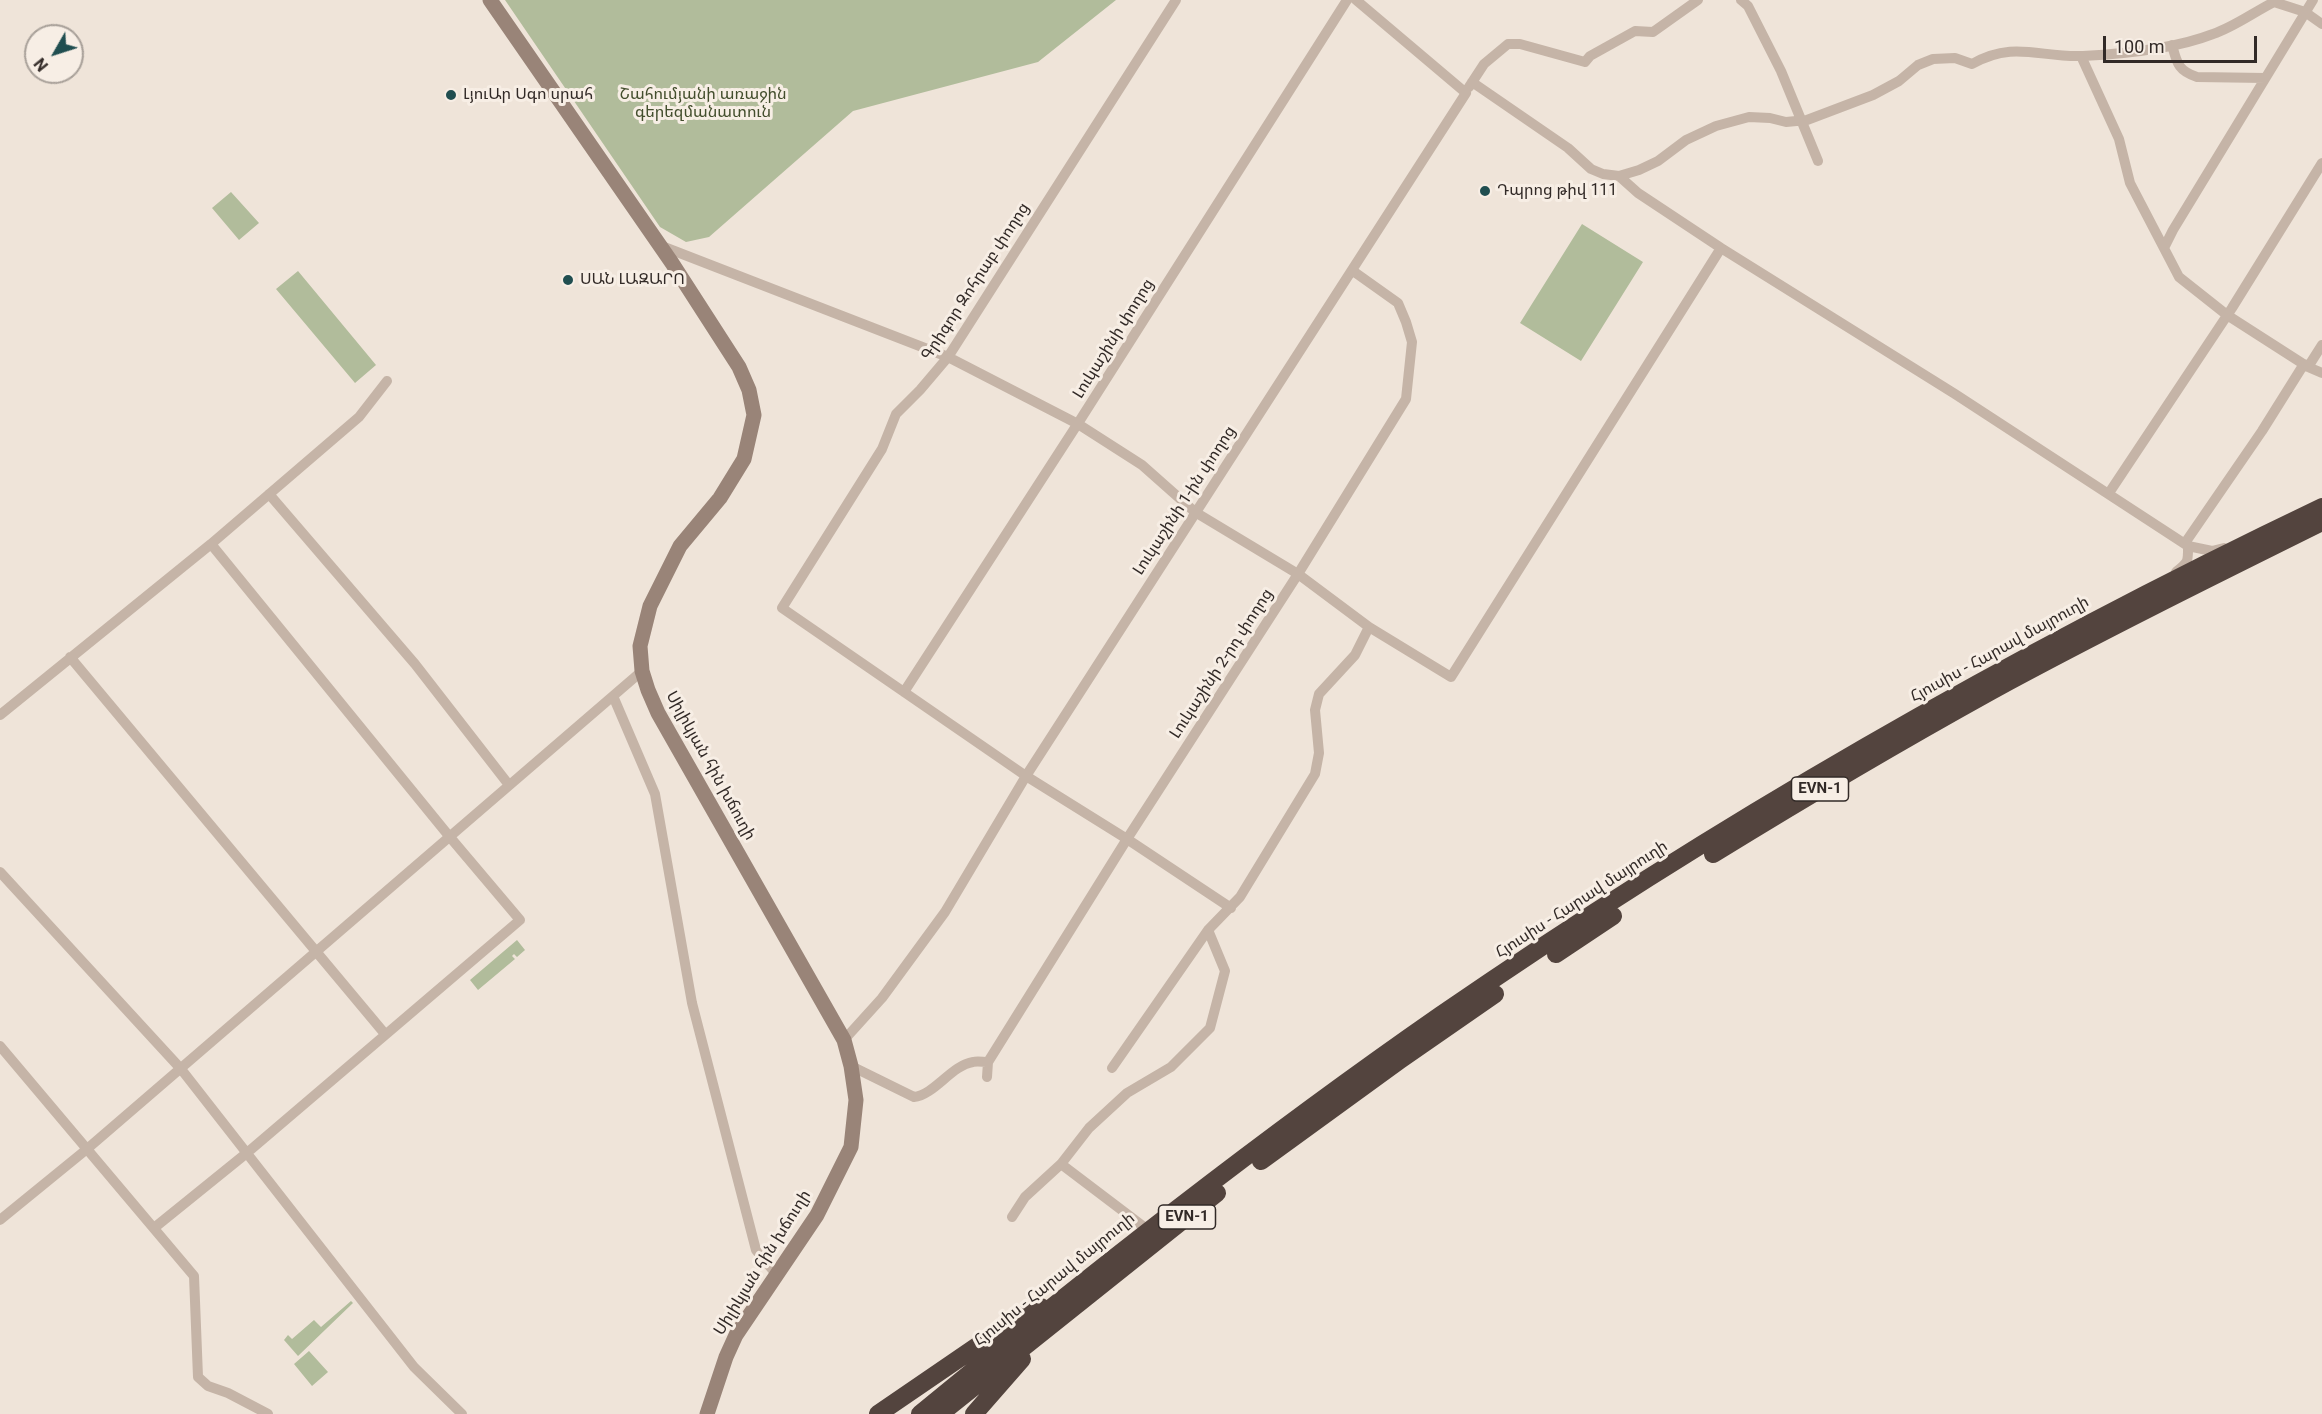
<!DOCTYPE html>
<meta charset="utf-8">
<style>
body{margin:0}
#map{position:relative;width:2322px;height:1414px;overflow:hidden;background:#efe4d9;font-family:Roboto,sans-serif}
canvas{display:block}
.north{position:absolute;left:24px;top:24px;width:60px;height:60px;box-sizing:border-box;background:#f7eee5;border:2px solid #a8a099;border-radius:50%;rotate:231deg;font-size:16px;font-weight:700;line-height:24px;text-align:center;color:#322a27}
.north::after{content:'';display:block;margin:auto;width:21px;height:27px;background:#204e50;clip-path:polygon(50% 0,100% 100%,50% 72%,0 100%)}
.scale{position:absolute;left:2103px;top:36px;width:154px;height:27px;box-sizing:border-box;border:3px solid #322a27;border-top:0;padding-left:8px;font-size:18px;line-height:21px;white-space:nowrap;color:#322a27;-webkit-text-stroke:4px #f7eee5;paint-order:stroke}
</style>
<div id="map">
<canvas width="2322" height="1414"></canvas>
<div class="north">N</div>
<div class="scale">100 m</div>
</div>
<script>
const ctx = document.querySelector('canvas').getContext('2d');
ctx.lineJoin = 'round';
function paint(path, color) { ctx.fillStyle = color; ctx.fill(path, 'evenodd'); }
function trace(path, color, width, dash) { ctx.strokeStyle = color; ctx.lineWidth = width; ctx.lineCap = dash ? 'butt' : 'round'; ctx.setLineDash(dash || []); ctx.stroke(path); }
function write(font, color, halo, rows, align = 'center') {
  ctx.font = font + ' Roboto,"Noto Sans Armenian",sans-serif'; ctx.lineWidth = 6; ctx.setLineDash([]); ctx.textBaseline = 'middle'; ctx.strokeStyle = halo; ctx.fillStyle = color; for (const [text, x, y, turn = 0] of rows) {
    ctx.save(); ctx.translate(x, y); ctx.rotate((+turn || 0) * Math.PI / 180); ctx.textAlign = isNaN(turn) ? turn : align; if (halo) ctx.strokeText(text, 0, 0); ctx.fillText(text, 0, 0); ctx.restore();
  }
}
paint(new Path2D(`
 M505,0H1116L1038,62L853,111L709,237L686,242L660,227Z
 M231,192L259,223L239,240L212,208Z
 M1582,224L1643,262L1581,361L1520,323Z
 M298,271L376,365L355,383L276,289Z
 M517,940L525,950L517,957L514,954L512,956L515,959L478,990L470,980Z
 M351,1301L353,1303L298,1356L284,1340L288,1335L292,1339L314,1320L321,1327Z
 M309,1351L328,1372L312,1386L294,1364Z`), '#b1bc9b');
trace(new Path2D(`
 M1176,0L948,357L920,390L896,414L882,449L782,608L1026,776L1127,839L1231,908
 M1741,0L1748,6L1781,71L1818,161
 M2172,45C2177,63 2178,71 2197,77L2265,78
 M2081,56L2119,139L2130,183L2179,277L2227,315L2308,367L2322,345
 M1472,82L1568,148L1591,169L1603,174L1619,176L1639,170L1658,161L1686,140L1716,126L1749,117L1770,118L1786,122L1807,120L1873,95L1899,81L1918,65L1933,59L1955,58L1972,64C2014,40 2040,58 2083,56C2122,54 2177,48 2213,34C2234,27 2254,12 2274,2L2305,12L2322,24
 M1469,87L1484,64L1508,44H1520L1585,62L1590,56L1635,31L1653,32L1698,0
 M1619,176L1638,193L1721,248L1955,394L2188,546L2212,551L2224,548
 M659,245L948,357L1078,424L1142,465L1195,512L1298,574L1369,627L1451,677L1721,248
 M2164,248L2173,230L2313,0
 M2308,367L2322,373
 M2109,493L2232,308L2322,163
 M269,494L415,664L509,785
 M2185,543L2262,431L2304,364
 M2176,572C2189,561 2188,562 2188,546
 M70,657L385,1034
 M904,692L1082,417L1347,0
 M613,696L655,794L692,1003L756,1250L777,1275
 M0,715L211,544L359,417L387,381
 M0,872L181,1069L414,1367L462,1414
 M844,1040L882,998L945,912L1026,776L1466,93L1356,0
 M0,1046L194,1276L198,1377L208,1386L228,1393L268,1414
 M851,1066L914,1097C934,1095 952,1065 973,1062C977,1061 983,1062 988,1062
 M1112,1068L1208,930L1240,897L1315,774L1319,753L1315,710L1319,694L1355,655L1369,627
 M987,1077L988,1062L1127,839L1298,574L1406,399L1412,342L1406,322L1398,303L1353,271
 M1061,1164L1148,1230
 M1012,1217L1025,1197L1061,1164L1089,1128L1127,1093L1171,1067L1210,1028L1225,971L1208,930
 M0,1220L87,1149L642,671
 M154,1228L248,1152L520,920L449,836L211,544`), '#c5b4a7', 10);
trace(new Path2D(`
 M490,0L672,263L739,367L749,390L754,415L744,459L720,498L680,546L650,606L640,646L642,671L648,690L658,713L844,1040L851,1066L856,1100L851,1147L817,1215L736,1335L726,1357L707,1414`), '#998478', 15);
trace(new Path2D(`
 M1713,854C1804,798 1897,743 1991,691C2100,632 2211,577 2322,522
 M1556,954L1613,916
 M1261,1161L1400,1060L1495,994
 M878,1414L1030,1310L1041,1307
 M920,1414C1090,1275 1261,1140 1441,1015C1720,822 2016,653 2322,507
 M940,1414L1217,1193
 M974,1414L1022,1359`), '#53443e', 18);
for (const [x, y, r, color] of [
 [451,95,6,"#204e50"],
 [1485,191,6,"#204e50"],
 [568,280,6,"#204e50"]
]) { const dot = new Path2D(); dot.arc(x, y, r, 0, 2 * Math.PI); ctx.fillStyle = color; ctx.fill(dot); trace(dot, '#f7eee5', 2); }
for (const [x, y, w] of [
 [1820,789,57],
 [1187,1217,57]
]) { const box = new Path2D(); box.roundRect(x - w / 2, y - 12, w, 24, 4.5); ctx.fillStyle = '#f7eee5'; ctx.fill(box); trace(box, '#322a27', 1.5); }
write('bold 15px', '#322a27', null, [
 ["EVN-1",1820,789],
 ["EVN-1",1187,1217]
]);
write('16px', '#322a27', '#f7eee5', [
 ["ԼյուԱր Սգո սրահ",463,95],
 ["Դպրոց թիվ 111",1497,191],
 ["ՍԱՆ ԼԱԶԱՐՈ",580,280]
], 'left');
write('16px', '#434e2d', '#f7eee5', [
 ["Շահումյանի առաջին",703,95],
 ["գերեզմանատուն",703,113]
]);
write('16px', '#322a27', '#f7eee5', [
 ["Գրիգոր Զոհրաբ փողոց",976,282,-57],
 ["Լուկաշինի փողոց",1114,339,-58],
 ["Լուկաշինի 1-ին փողոց",1185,501,-57],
 ["Հյուսիս - Հարավ մայրուղի",2000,650,-29],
 ["Լուկաշինի 2-րդ փողոց",1222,664,-57],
 ["Սիլիկյան հին խճուղի",710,766,61],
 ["Հյուսիս - Հարավ մայրուղի",1582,900,-33],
 ["Սիլիկյան հին խճուղի",763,1263,-58],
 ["Հյուսիս - Հարավ մայրուղի",1055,1280,-39]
]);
</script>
